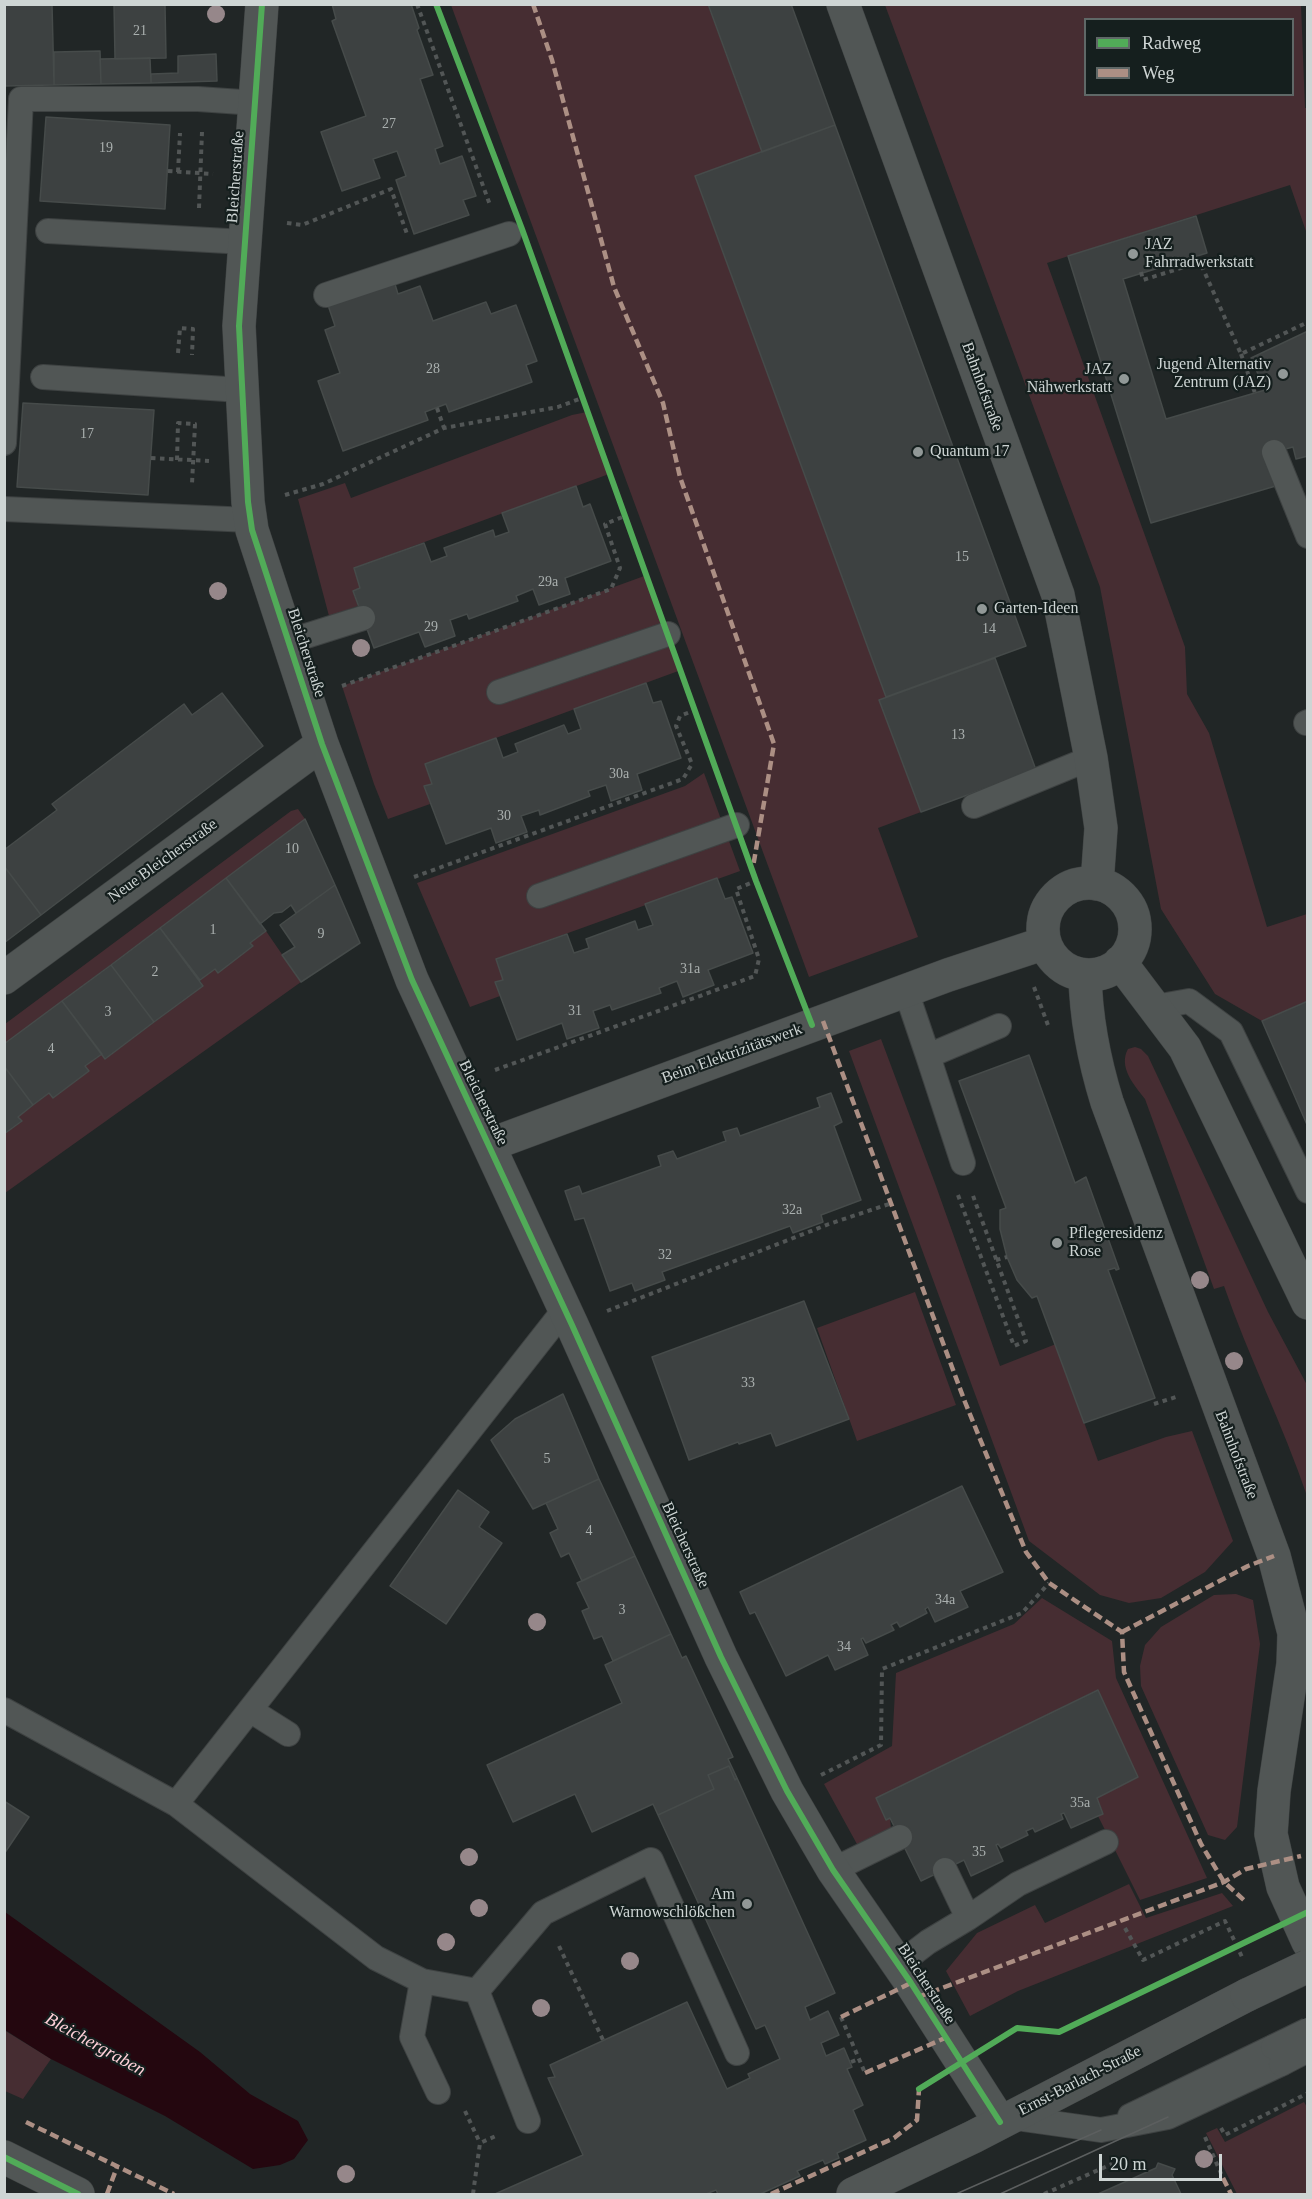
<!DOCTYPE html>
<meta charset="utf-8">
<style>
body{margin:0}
#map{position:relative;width:1312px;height:2199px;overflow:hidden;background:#212626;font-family:Georgia,serif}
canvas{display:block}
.frame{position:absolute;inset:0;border:6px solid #ced5d4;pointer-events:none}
.legend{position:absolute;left:1084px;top:18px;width:210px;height:78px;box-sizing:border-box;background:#151f1e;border:2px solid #5f6867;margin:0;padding:8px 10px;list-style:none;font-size:18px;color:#ced5d4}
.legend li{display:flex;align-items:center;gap:12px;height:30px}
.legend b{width:30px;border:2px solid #5f6867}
.scale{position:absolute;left:1099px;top:2154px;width:123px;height:27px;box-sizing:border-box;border:3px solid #ced5d4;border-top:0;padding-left:8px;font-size:18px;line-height:21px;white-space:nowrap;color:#ced5d4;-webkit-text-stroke:4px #151f1e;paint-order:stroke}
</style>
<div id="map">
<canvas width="1312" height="2199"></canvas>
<div class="frame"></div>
<ul class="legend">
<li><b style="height:8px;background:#51ab58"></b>Radweg</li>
<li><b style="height:8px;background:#ac8f84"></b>Weg</li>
</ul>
<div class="scale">20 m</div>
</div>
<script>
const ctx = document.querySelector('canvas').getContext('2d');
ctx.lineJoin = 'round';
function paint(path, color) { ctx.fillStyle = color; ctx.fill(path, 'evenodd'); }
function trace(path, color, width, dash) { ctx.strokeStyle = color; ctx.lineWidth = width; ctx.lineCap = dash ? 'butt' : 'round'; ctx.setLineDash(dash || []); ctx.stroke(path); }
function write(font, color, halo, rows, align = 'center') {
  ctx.font = font + ' Georgia,serif'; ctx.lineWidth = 4.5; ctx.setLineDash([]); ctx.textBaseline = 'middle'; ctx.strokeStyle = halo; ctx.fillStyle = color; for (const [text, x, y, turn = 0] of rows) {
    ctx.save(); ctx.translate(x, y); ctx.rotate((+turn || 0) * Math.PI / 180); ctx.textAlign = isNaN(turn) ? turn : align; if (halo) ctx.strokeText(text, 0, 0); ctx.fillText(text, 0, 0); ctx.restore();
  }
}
paint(new Path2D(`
 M451,5H708L762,152L695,176L886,697L880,700L921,812L878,828L918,937L809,977Z
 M885,5H1301L1305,108H1308L1307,234L1290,185L1047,263L1185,647L1187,694L1209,733L1267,927L1307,914V1001L1262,1021L1215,994L1161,909L1100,587ZM1086,20H1292V94H1086Z
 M587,412L609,474L354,568L360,588L353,591L358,606L329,616L298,499L345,483L351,498L572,415Z
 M647,575L681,670L425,764L432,784L425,787L430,804L388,819L374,784L342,686Z
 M704,773L740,871L496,959L503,980L496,982L500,996L470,1007L417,883L685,786Z
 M298,809L305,819L5,1044V1024L291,811Z
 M266,931L301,982L5,1193L4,1134L21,1122L18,1117L49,1093L53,1098L89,1071L85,1066L102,1054L105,1059L203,986L200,980L215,969L218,972L252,947L250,943Z
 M881,1039L936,1186L1000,1366L1056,1344L1098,1461L1166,1437L1192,1431L1233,1541L1205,1572L1161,1598L1129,1603L1100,1595L1029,1541L849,1051Z
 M1135,1047L1141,1049L1148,1056L1268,1312L1307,1385V1496C1283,1425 1249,1358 1224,1286L1214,1289L1145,1099C1134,1085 1118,1067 1128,1049Z
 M915,1292L956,1405L857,1441L817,1328Z
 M1236,1594L1253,1600L1260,1644L1237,1827L1225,1840L1208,1835L1141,1686L1140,1666L1145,1645L1161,1627L1214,1595Z
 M1042,1598L1112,1641L1116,1678L1207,1878L1140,1900L1098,1816L1103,1813L1097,1798L1138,1777L1097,1690L876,1798L886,1820L890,1818L891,1828L858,1846L824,1784L892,1746L896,1673L1014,1624Z
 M1129,1884L1146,1918L1222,1893L1233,1906L1018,1991L970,2016L946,1971L977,1933L1035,1905L1045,1923Z
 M4,2030L51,2059L23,2099L5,2091Z
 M1304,2102L1308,2109L1307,2194H1237L1206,2133L1217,2128L1225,2142Z`), '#462d32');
paint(new Path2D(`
 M5,1912L200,2052L250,2094L298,2121L308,2140L294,2159L280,2165L253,2169L165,2116L51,2059L5,2030Z`), '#24070f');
const building = new Path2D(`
 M4,4H52L54,85L4,86Z
 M114,4H165L166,58L115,59Z
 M332,4H411L419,28L417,30L433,75L420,79L443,146L435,149L440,164L462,156L476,196L463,200L469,215L414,234L396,180L406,176L397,151L373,159L380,178L342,191L321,132L366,116L332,21L336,19Z
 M708,4H791L835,125L762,152Z
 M100,51L101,84L54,85V52Z
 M216,54L217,81L151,83V74L178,73V56Z
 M150,58L151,83L101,84L100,59Z
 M46,117L170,125L165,209L40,201Z
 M835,125L1026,646L886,697L695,176Z
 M1196,216L1207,253L1123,279L1166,419L1265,390L1251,358L1308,331V456L1296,459L1293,447L1274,452L1279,485L1151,523L1068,256Z
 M394,281L398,294L420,286L433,321L486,302L491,314L516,305L537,361L526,365L532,382L449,412L446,404L425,412L428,420L343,451L318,381L340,373L325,330L335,326L328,305Z
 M23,403L154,410L148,495L17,487Z
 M576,486L583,507L590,504L611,561L565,578L570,594L539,605L533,589L516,596L518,601L469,619L467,614L450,620L455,636L425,647L419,632L374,648L353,591L360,588L354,568L424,543L431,562L447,556L444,548L493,530L495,537L509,532L502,513Z
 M995,658L1036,770L921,812L879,700Z
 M646,683L653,703L661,701L681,758L637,774L642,790L611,801L606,785L588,791L590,796L540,815L539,810L521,816L527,832L496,843L491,828L446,844L424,786L432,784L425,764L496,738L503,758L518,752L515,744L564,725L568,734L581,729L574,709Z
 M222,693L263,746L41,915L4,866V850L57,810L52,804L184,704L192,715Z
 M305,819L335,885L296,913L291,905L282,912L274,913L260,924L226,878Z
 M4,866L41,915L4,943Z
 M226,878L266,931L250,943L253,946L218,973L215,969L200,980L160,928Z
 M717,878L725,899L732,897L753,953L708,970L714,985L683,997L677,981L659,988L661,993L612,1010L610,1005L593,1011L599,1028L567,1039L562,1023L517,1040L495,982L503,980L496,959L567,934L574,953L589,948L586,939L635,921L638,930L653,925L645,904Z
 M335,885L360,943L301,982L282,955L295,947L280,925Z
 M160,928L203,986L154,1022L111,965Z
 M111,965L154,1022L105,1059L62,1001Z
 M62,1001L102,1054L85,1066L89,1071L53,1098L49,1093L33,1105L4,1066V1044Z
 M1308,1001V1127L1262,1021Z
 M1029,1055L1075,1183L1086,1177L1119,1269L1116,1270L1115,1268L1108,1270L1155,1398L1084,1423L1037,1296L1032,1298L1017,1280L1007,1257L1000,1229V1210L1006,1208L959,1081Z
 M4,1066L33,1105L18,1117L22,1121L4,1134Z
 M831,1093L842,1122L834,1126L861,1200L821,1215L823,1222L793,1233L790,1226L662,1272L665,1280L635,1291L632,1283L610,1291L584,1218L575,1220L565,1191L579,1186L582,1194L661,1166L658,1156L673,1151L677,1159L726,1141L723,1132L737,1128L740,1136L820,1107L817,1098Z
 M804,1301L849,1419L776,1446L771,1433L739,1444L738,1442L689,1460L652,1357Z
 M563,1394L599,1479L533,1509L491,1440L515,1419Z
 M599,1479L635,1556L582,1581L569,1553L561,1557L550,1533L558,1529L546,1503Z
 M962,1486L1003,1572L960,1591L968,1607L935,1622L928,1607L925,1609L927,1613L900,1627L897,1622L891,1625L894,1630L866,1643L863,1638L861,1639L868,1655L835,1670L828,1655L786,1676L755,1612L750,1614L740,1592Z
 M458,1490L489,1512L479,1527L502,1543L446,1624L390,1586Z
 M635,1556L671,1634L613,1661L602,1636L594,1639L582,1611L589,1608L577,1583Z
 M671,1634L682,1658L686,1656L733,1757L728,1759L737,1778L735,1780L729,1766L708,1775L714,1789L658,1815L653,1804L592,1832L575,1794L513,1822L487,1765L622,1703L605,1665Z
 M1098,1690L1138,1777L1097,1798L1103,1814L1098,1816L1071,1828L1064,1813L1061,1814L1063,1819L1035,1832L1033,1828L1026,1831L1028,1835L1001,1848L998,1844L996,1845L1003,1861L971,1876L964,1860L921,1881L890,1818L886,1820L876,1798Z
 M729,1766L735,1780L737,1778L835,1993L805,2007L810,2020L828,2011L839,2035L821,2043L826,2056L844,2048L852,2067L847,2069L863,2105L853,2110L866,2140L837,2153L839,2158L825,2164L823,2160L797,2171L800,2176L760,2194H718L716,2190L706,2194H495L583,2155L548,2078L555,2077L550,2065L687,2002L727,2089L750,2078L748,2074L780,2059L765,2025L756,2029L658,1815L714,1789L708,1775Z
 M4,1801L29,1817L4,1854Z
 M1158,2163L1175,2169L1172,2175L1181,2194H1098L1156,2168Z`);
paint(building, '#3d4141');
trace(building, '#464b4a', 1.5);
const lane = new Path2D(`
 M48,231L245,242
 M326,295L509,234
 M43,377L241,390
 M4,443L21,99H198L256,103
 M1274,452L1308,536
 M4,509L250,520
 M287,642L363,618
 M499,692L668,634
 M1306,723L1308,722
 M974,806L1091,758
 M539,896L737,825
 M906,991L928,1056
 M1155,1007L1189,1001L1231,1032L1308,1191
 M963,1163L928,1056L999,1026
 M4,1710L176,1804L376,1958L422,1981L477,1991L543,1913L651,1860L737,2053
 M250,1710L288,1734
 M176,1804L565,1309
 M833,1870L900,1837
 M945,1870L968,1918
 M898,1965L928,1942L968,1918L1018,1884L1106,1842
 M422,1981L412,2037L438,2092
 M477,1991L528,2121
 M1130,2116L1273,2047
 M1009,2117L1101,2130L1168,2117L1281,2064`);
const street = new Path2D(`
 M262,4L239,326L248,502L252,530L322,744L412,980L572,1325L721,1657L787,1791L833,1870L911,1983L1000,2122
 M843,4L1058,595L1091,758L1101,828L1097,884
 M1043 929a46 46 0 1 1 92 0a46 46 0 1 1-92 0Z
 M1120,962L1185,1048L1308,1303
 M1085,975C1086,1020 1094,1060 1107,1102L1274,1556L1294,1633L1293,1664L1274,1791L1271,1834L1283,1887L1308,1942
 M4,978L322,744
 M489,1145L948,975L1045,943`);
const secondary = new Path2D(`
 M4,2157L78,2194
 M853,2194L973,2137L1247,1995`);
trace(lane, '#3e4242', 26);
trace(street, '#3e4242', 34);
trace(secondary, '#3e4242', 34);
trace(new Path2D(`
 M417,4L490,205
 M168,171L213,174
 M178,172L180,133
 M199,208L202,132
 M287,223L302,225L391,189L407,234
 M1175,263L1176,269
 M1141,272L1143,280L1200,262L1241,354L1308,322
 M178,353L180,328L193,329L192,355
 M1241,354L1255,393
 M437,408L444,428
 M151,458L209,461
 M177,460L178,423L195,424L192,484
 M285,495L323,484L444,428L558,407L582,398
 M342,686L611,589L620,568L605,524L625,516
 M414,877L683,779L692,764L676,726L680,716L695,710
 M1034,987L1049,1028
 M495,1070L755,976L759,959L736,889L756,881
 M958,1195L1014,1346L1026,1341L972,1193
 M996,1260L1007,1257
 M607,1311L829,1224L892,1203
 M1154,1404L1176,1397
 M821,1775L881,1745L882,1669L1022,1613L1049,1583
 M1125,1928L1143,1960L1225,1921L1242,1957
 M559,1946L603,2040
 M841,2017L865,2073
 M851,2062L859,2059
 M465,2111L480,2143
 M1221,2128L1225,2135L1308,2093
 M1205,2137L1223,2178
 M473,2194L480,2143L498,2135
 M1044,2194L1112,2164`), '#525656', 4, [4.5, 4.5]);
trace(lane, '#515655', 24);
trace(street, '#515655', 33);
trace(secondary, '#515655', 33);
trace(new Path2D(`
 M956,2194L1101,2130
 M1000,2194L1168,2117`), '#5c5f5f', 1.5);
const laneBridge = new Path2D(`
 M1273,2047L1308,2030
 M1281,2064L1308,2050`);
const secondaryBridge = new Path2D(`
 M1247,1995L1308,1966`);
trace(laneBridge, '#3e4242', 26, []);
trace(secondaryBridge, '#3e4242', 34, []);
trace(laneBridge, '#515655', 24);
trace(secondaryBridge, '#515655', 33);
trace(new Path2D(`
 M533,4L552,60L614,287L663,403L680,477L774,744L753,867
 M823,1021L965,1402L1026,1552L1049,1583L1122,1632L1124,1672L1201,1844L1224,1882L1245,1901
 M1122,1632L1248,1566L1274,1556
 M1307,1722H1308
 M918,1997L1224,1882L1246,1869L1301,1856
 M841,2017L911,1983
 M865,2073L945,2038
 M26,2122L174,2194
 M1223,2178L1231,2194
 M107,2194L117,2167
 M771,2194L894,2138L917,2120L919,2089L923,2086`), '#ac8f84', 4.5, [9, 4.5]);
trace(new Path2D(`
 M262,4L239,326L248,502L252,530L322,744L412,980L572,1325L721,1657L787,1791L833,1870L911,1983L1000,2122
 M436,4L522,229L756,881L812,1025
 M919,2089L1017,2028L1059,2032L1308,1912
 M4,2157L78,2194`), '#51ab58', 6);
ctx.fillStyle = '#96878a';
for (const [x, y] of [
 [216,14],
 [218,591],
 [361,648],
 [1200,1280],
 [1234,1361],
 [537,1622],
 [469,1857],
 [479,1908],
 [446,1942],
 [630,1961],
 [541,2008],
 [1204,2159],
 [346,2174]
]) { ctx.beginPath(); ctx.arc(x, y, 9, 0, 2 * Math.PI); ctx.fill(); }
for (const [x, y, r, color] of [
 [1133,254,6,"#919897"],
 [1283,374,6,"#919897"],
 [1124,379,6,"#919897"],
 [918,452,6,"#919897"],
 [982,609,6,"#919897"],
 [1057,1243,6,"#919897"],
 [747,1904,6,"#919897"]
]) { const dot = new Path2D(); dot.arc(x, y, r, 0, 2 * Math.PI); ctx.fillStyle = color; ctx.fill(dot); trace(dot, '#151f1e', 2); }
write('14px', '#aab0af', null, [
 ["21",140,31],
 ["27",389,124],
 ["19",106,148],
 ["28",433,369],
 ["17",87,434],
 ["15",962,557],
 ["29a",548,582],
 ["29",431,627],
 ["14",989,629],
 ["13",958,735],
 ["30a",619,774],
 ["30",504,816],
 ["10",292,849],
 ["1",213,930],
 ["9",321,934],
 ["31a",690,969],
 ["2",155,972],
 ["31",575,1011],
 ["3",108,1012],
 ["4",51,1049],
 ["32a",792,1210],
 ["32",665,1255],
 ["33",748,1383],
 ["5",547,1459],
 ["4",589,1531],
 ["34a",945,1600],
 ["3",622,1610],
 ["34",844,1647],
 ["35a",1080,1803],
 ["35",979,1852]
]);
write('16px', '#ced5d4', '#151f1e', [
 ["Bleicherstraße",236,177,-86],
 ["Bahnhofstraße",982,387,70],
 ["Bleicherstraße",306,653,72],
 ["Neue Bleicherstraße",163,861,-36],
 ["Beim Elektrizitätswerk",732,1054,-20],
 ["Bleicherstraße",483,1103,64],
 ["Bahnhofstraße",1236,1455,69],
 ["Bleicherstraße",685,1545,65],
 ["Bleicherstraße",926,1984,57],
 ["Ernst-Barlach-Straße",1080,2081,-27]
]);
write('16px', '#ced5d4', '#151f1e', [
 ["JAZ",1145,245],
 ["Fahrradwerkstatt",1145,263],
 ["Jugend Alternativ",1271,365,"right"],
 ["Zentrum (JAZ)",1271,383,"right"],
 ["JAZ",1112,370,"right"],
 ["Nähwerkstatt",1112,388,"right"],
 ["Quantum 17",930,452],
 ["Garten-Ideen",994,609],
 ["Pflegeresidenz",1069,1234],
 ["Rose",1069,1252],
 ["Am",735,1895,"right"],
 ["Warnowschlößchen",735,1913,"right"]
], 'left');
write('italic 18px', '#ffd1d9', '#151f1e', [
 ["Bleichergraben",95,2045,29]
]);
</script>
